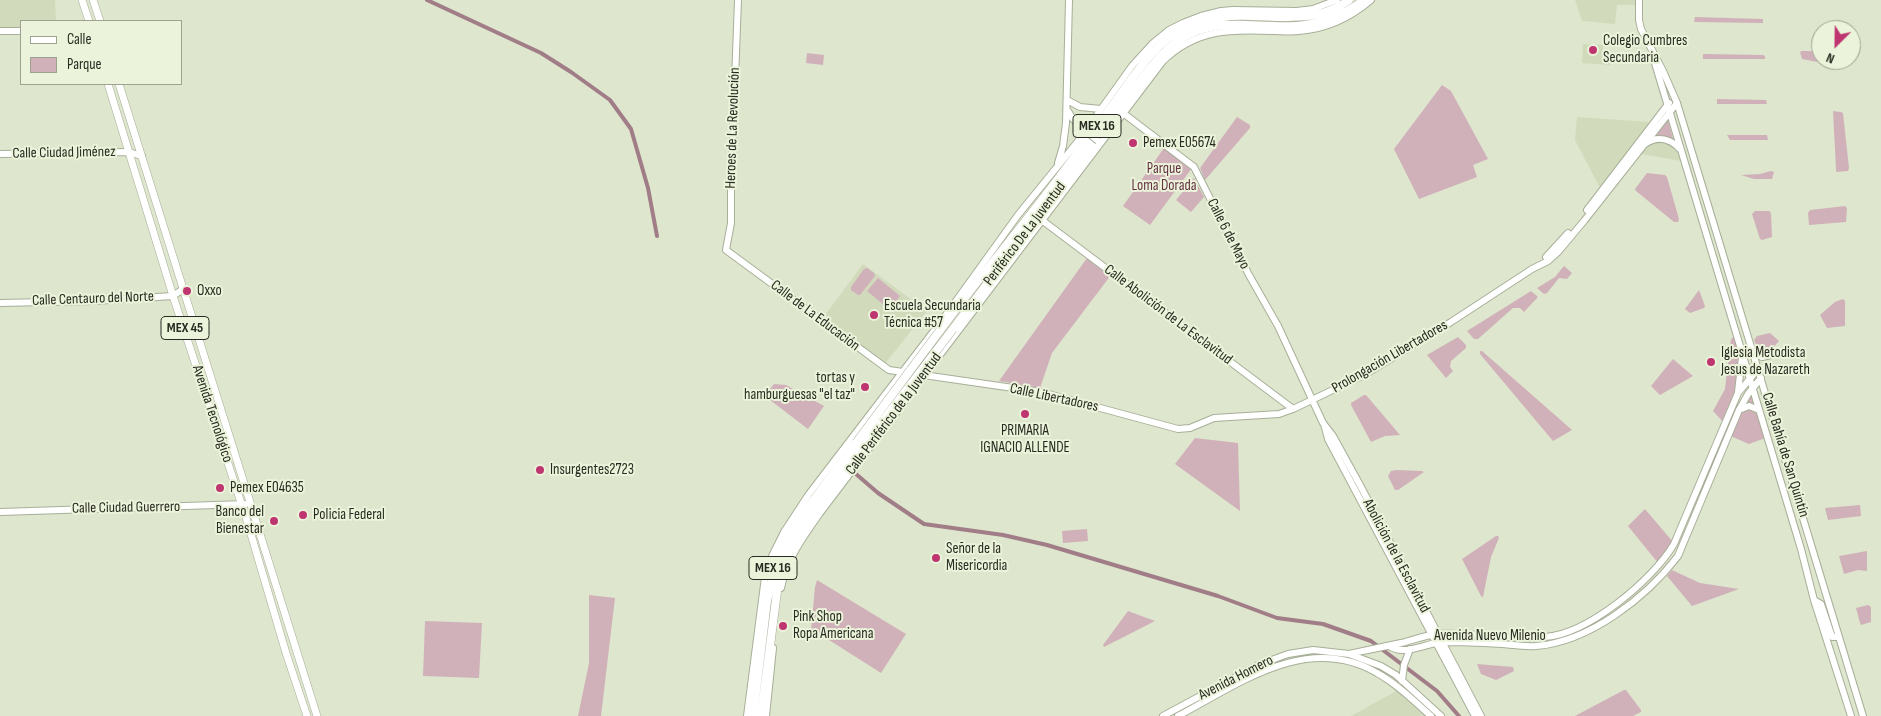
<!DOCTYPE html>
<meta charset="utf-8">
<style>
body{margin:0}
#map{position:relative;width:1881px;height:716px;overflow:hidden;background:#dee6cd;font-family:"Sofia Sans Condensed",sans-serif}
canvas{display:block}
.legend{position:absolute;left:20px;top:20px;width:162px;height:65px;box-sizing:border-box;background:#ebf3da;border:1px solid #9da390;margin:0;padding:6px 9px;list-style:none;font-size:15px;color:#282b21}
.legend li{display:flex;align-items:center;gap:10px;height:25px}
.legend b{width:25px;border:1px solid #9da390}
.north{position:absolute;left:1811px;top:20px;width:50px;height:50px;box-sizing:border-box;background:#ebf3da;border:1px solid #9da390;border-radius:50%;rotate:203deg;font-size:14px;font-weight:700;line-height:20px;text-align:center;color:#282b21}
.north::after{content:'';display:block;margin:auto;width:18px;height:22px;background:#be3570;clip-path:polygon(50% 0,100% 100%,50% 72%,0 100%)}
</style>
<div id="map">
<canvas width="1881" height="716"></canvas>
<ul class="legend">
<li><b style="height:6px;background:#fff"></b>Calle</li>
<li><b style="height:14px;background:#d0b1ba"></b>Parque</li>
</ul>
<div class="north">N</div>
</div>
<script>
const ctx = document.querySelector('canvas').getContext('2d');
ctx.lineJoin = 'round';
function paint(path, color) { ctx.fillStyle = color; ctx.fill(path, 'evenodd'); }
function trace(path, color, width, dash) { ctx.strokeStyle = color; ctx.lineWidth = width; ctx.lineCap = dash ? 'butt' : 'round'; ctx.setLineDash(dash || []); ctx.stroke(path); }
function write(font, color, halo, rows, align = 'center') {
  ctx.font = font + ' "Sofia Sans Condensed",sans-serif'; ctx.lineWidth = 4; ctx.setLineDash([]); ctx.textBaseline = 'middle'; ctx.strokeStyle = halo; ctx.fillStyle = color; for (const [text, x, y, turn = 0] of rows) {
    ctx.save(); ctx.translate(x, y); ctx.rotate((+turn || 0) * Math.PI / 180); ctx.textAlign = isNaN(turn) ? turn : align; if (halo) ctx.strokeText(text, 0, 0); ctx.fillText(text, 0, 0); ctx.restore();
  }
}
paint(new Path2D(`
 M0,0H55L56,21H21V31H0Z
 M1575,0H1636L1635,5H1617L1615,24L1582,21Z
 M1583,44L1603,45V54L1611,55L1610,65L1582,63Z
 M1577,117L1650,122L1600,188L1575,140Z
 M1654,141L1669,143L1678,151L1681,161L1641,154L1647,145Z
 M863,264L927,311L884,365L822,319Z
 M1398,690L1427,716H1351Z`), '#d1dbbc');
paint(new Path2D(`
 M1695,17L1763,19V23L1694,22Z
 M1802,51H1821V60H1837V62L1833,65L1802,59L1800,52Z
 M807,53L824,55L823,65L806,63Z
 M1703,54L1763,55L1765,56V59H1703Z
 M1442,85L1451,91L1488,159L1473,165L1477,177L1419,199L1394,149Z
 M1717,99L1766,100L1767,104H1717Z
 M1833,111L1841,112L1843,113L1849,168L1848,171L1836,172V169Z
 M1237,117L1250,125V128L1205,180L1200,168Z
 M1666,120H1668L1674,142L1654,137Z
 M1727,135H1767L1768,140H1730Z
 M1164,148L1192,168L1150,225L1123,206Z
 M1771,171L1774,172L1772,179H1754L1741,175L1760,174Z
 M1647,173L1665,175L1667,177L1679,219L1678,222H1674L1636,191L1635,189Z
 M1194,178L1204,197L1191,212L1176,200Z
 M1845,206L1847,208L1846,222L1809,225L1808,213L1810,210Z
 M1755,211H1769L1771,213L1772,237L1762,240L1760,239L1752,214Z
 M1087,258L1111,275L1052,353L1040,388L999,381Z
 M1564,266L1572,273L1567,279L1559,278L1547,293L1544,294L1537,288L1555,277Z
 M867,268L874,273L875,276L860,295H858L851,290V287L864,269Z
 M878,278L900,296L890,310L867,291Z
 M1699,290L1705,306L1704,308L1690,313L1685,309Z
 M1531,291L1538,297L1524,312L1520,308H1513L1478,339H1474L1467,331Z
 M1843,299L1845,301V326L1827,328L1820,315L1835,302Z
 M1770,333L1779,341L1769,352L1762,354L1760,353L1754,340L1757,336Z
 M1458,337L1466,345V348L1451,361L1450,367L1453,371L1446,378L1427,355Z
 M1734,337L1739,356L1736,389L1723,422L1713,411L1725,389L1731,339Z
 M1480,351H1482L1572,430L1553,441L1480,354Z
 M1673,359L1693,376L1660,395L1651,386Z
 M774,384L786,385L824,406L808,429L766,397V394Z
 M1753,389L1768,437L1749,444L1728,435Z
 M1364,395H1366L1400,435L1385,436L1371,442L1351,405V403Z
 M1195,438L1238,443L1240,511L1175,464Z
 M1396,470L1422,471L1424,472L1398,490H1395L1388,476L1391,471Z
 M1860,505L1861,516L1828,520L1825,508Z
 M1645,509L1673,542L1658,563L1628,526Z
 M1087,529L1088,541L1063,543L1062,531Z
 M1496,536H1498L1499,538L1491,557L1483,597L1481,596L1462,559Z
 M1867,551V571L1858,570L1844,574L1839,556Z
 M1672,570L1700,583L1739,589L1692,606L1667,576Z
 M817,580L906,634L881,673L818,633L811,632L815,587Z
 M589,595L615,598L601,716H578L589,663Z
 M1868,605L1871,607V622L1861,625L1860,623L1856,608Z
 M1128,611L1155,621L1104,647L1103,645Z
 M425,621L482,623L479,678L423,676Z
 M1477,664L1513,667L1514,671L1496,680L1481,674Z
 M1624,690H1626L1641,710V712L1633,716H1575Z`), '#d0b1ba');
trace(new Path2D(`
 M427,0L541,53L571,72L610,100L631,129L648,188L657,236
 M856,474L878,493L924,524L1003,535L1047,545L1218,596L1277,618L1323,624L1371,641L1437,691L1459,716`), '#a17d88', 4);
const secondary = new Path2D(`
 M738,0L731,187V223L726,250L889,370L1041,392L1178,429L1190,428L1214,418L1279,414L1293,409L1364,375L1451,322L1532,269L1548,261L1558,252L1584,221L1677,103
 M1639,0V20L1641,29L1663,71L1677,103L1863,716
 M0,31H21
 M1654,60L1801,549L1814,600L1851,716
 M1067,100L1080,107L1101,109
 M1068,111L1072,118L1087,132
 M1123,113L1194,167L1249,275L1278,326L1323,423L1333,436L1361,487L1481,716
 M1645,144C1658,135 1671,139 1681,150
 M0,154L128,152L142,156
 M1058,163L1063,146L1066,123L1069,0
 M1587,210L1669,103
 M1043,221L1293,409
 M1546,257L1568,233
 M0,303L94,301L173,296L183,289
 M1754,353L1762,357L1771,355
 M1738,392L1742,357
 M1739,410L1749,406L1759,410
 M1324,424L1328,439L1475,716
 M0,512L246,504
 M781,588C787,559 803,537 820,513L1163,61C1196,29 1230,29 1273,31C1281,31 1291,32 1299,31C1327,29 1350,18 1371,0
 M1814,600L1821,604L1832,637H1838
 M1389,646C1406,657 1426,642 1445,642C1464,642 1483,643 1502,644C1513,645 1525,647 1536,646C1589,642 1646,598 1678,556L1739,410L1748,394L1761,378
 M1349,654C1366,650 1384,647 1401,643C1413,640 1426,635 1438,634C1474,632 1509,640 1545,637C1588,634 1653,580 1674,544L1738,393L1758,369
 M1402,681L1404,665L1410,649
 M747,716L765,577L771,558L784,532L809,494L943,319L1018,215L1079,140L1132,66L1153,43L1169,30L1183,23L1201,16L1221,11L1233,10L1297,11L1313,9L1337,0
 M766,716L773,648
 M1163,716L1258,665L1288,654L1313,650L1349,654L1381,666L1396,675L1441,716
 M1178,716C1239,684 1307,632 1377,673C1397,684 1414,701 1431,716`);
const primary = new Path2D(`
 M82,0L89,21
 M93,0L100,21
 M108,84L173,296L248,524L286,653L307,716
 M119,84L317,716`);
const highway = new Path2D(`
 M947,321C984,272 1024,224 1061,175C1079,151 1097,126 1115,102C1134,76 1155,42 1185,28C1200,21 1216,17 1232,16C1273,14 1314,26 1349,0
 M953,329L1144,76C1156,60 1170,44 1188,35C1225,15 1266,31 1305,25C1327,22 1347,13 1364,0
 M753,716L767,601L776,561L795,525L856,443
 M761,716L779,576L787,555L801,530L862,448`);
trace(secondary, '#a7af98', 8);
trace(primary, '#a7af98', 8);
trace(highway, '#a7af98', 9);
trace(secondary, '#fff', 6);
trace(primary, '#fff', 7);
trace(highway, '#fff', 8);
const secondaryBridge = new Path2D(`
 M1087,132L1098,141`);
const highwayBridge = new Path2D(`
 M856,443L947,321
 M862,448L953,329`);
trace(secondaryBridge, '#a7af98', 8, []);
trace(highwayBridge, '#a7af98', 9, []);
trace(secondaryBridge, '#fff', 6);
trace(highwayBridge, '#fff', 8);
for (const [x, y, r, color] of [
 [1593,50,5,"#be3570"],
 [1133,143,5,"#be3570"],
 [187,291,5,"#be3570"],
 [874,315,5,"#be3570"],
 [1711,362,5,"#be3570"],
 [865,387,5,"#be3570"],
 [1025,414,5,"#be3570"],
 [540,470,5,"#be3570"],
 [220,488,5,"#be3570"],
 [303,515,5,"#be3570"],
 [274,521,5,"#be3570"],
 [936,558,5,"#be3570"],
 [783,626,5,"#be3570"]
]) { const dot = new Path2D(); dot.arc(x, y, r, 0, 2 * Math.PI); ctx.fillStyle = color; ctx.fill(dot); trace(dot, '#ebf3da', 2); }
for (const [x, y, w] of [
 [1097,126,48],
 [185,328,48],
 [773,568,48]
]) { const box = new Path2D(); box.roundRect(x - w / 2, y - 11.5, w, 23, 4); ctx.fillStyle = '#ebf3da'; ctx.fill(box); trace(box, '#282b21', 1); }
write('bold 14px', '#282b21', null, [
 ["MEX 16",1097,126],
 ["MEX 45",185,328],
 ["MEX 16",773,568]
]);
write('15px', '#282b21', '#ebf3da', [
 ["Colegio Cumbres",1603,41],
 ["Secundaria",1603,58],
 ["Pemex E05674",1143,143],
 ["Oxxo",197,291],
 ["Escuela Secundaria",884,306],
 ["Técnica #57",884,323],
 ["Iglesia Metodista",1721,353],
 ["Jesus de Nazareth",1721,370],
 ["tortas y",855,378,"right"],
 ["hamburguesas \"el taz\"",855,395,"right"],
 ["PRIMARIA",1025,431,"center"],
 ["IGNACIO ALLENDE",1025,448,"center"],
 ["Insurgentes2723",550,470],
 ["Pemex E04635",230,488],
 ["Banco del",264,512,"right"],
 ["Bienestar",264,529,"right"],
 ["Policia Federal",313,515],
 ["Señor de la",946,549],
 ["Misericordia",946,566],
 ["Pink Shop",793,617],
 ["Ropa Americana",793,634]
], 'left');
write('15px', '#282b21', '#ebf3da', [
 ["Heroes de La Revolución",733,128,-88],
 ["Calle Ciudad Jiménez",64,153,-1],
 ["Periférico De La Juventud",1025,234,-53],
 ["Calle 6 de Mayo",1228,234,63],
 ["Calle Centauro del Norte",93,299,-2],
 ["Calle Abolición de La Esclavitud",1168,315,37],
 ["Calle de La Educación",815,316,37],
 ["Prolongación Libertadores",1390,357,-30],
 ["Calle Libertadores",1054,398,12],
 ["Avenida Tecnológico",212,414,72],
 ["Calle Periférico de la Juventud",894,414,-53],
 ["Calle Bahía de San Quintín",1785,455,73],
 ["Calle Ciudad Guerrero",126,508,-1],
 ["Abolición de la Esclavitud",1396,556,62],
 ["Avenida Nuevo Milenio",1490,636],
 ["Avenida Homero",1236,678,-27]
]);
write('15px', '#653244', '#ebf3da', [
 ["Parque",1164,169],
 ["Loma Dorada",1164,186]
]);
</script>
